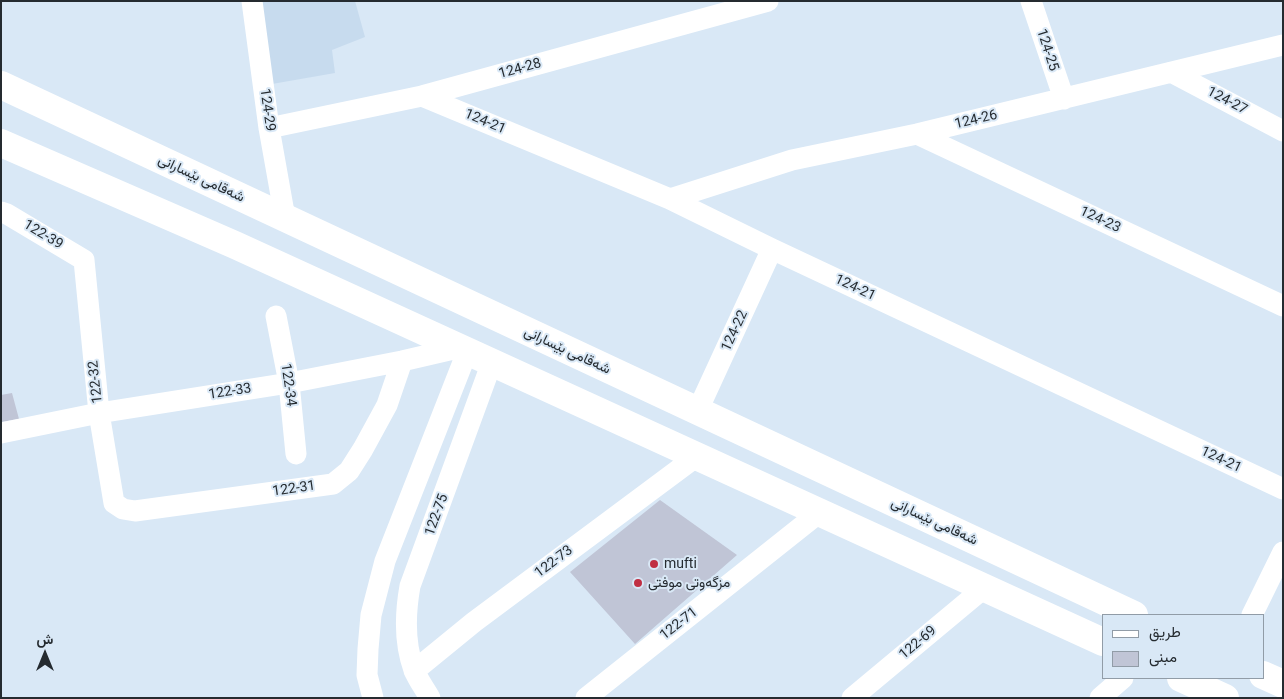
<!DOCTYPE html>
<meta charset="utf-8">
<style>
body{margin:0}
#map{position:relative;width:1284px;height:699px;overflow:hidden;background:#d9e8f6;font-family:Roboto,Vazirmatn,sans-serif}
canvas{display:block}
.frame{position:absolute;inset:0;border:2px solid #252b30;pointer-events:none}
.legend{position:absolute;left:1102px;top:614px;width:162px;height:65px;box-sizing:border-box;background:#d9e8f6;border:1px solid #919ca7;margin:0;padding:6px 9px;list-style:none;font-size:15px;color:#252b30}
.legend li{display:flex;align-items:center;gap:10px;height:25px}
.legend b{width:25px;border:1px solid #919ca7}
.north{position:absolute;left:20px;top:629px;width:50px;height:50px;-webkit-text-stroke:4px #d9e8f6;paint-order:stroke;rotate:0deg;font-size:14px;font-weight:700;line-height:20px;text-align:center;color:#252b30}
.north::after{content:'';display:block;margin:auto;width:18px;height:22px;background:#252b30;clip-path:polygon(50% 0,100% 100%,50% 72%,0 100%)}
</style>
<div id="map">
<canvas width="1284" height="699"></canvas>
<div class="frame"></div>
<ul class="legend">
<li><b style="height:6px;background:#fff"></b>طريق</li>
<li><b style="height:14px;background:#c0c5d6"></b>مبنى</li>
</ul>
<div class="north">ش</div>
</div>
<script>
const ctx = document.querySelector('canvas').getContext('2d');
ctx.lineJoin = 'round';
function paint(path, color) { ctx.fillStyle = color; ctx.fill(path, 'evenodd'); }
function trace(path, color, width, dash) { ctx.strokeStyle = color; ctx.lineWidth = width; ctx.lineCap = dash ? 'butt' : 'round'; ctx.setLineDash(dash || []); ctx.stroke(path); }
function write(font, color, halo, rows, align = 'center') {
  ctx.font = font + ' Roboto,Vazirmatn,sans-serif'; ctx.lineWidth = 4; ctx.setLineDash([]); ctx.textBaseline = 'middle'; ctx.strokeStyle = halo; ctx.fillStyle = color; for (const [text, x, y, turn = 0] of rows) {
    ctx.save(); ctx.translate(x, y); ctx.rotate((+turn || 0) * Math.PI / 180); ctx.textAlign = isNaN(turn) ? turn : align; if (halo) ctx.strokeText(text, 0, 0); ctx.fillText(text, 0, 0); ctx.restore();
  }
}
paint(new Path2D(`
 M257,1H355L365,37L332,50L335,73L272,84Z`), '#c7dbee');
paint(new Path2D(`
 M12,393L19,419L1,422V395Z
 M660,500L737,555L635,644L570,572Z`), '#c0c5d6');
trace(new Path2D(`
 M252,1L269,128L285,218
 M1031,1L1064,99
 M1171,72L1283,131
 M422,96L670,199L772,249L1283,489
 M269,128L422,96L768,1
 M917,134L1283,306
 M670,199L792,160L917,134L1283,45
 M1,212L7,214L84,260L99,413L114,503L123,509L135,511L333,484L349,471L363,449L387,405L402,361
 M276,316L289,383L296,454
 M697,412L772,249
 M1,433L99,413L289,383L402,361L458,348
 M1252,615L1283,552
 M414,671L474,622L697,456
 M373,698L367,675L368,649L371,615L385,561L467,352
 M430,698C425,689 418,680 414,670C404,643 405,614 410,586L492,362
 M586,698L820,512
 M852,698L984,588
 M1100,698L1123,678`), '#fff', 21);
trace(new Path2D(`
 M1,85L1134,615
 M1,143L235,245L1103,642
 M1263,675L1283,684
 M1181,678L1225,698`), '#fff', 28);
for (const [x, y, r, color] of [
 [654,564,5,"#c02f43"],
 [638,583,5,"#c02f43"]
]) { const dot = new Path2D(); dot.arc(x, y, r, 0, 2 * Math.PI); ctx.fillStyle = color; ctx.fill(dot); trace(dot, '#d9e8f6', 2); }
write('14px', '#252b30', '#d9e8f6', [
 ["124-25",1047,50,72],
 ["124-28",520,69,-15],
 ["124-27",1227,101,28],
 ["124-29",267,110,82],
 ["124-26",976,120,-13],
 ["124-21",485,122,23],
 ["شەقامی بێسارانی",201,179,25],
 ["124-23",1100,220,25],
 ["122-39",43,235,31],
 ["124-21",855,288,25],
 ["124-22",735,331,-65],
 ["شەقامی بێسارانی",567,351,25],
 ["122-32",96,382,-96],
 ["122-34",288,385,82],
 ["122-33",230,392,-9],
 ["124-21",1221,460,25],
 ["122-31",294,489,-8],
 ["122-75",437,515,-70],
 ["شەقامی بێسارانی",934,522,25],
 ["122-73",554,562,-37],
 ["122-71",679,624,-38],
 ["122-69",918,643,-40]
]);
write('14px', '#252b30', '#d9e8f6', [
 ["mufti",664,564],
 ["مزگەوتی موفتی",648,583]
], 'left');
</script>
